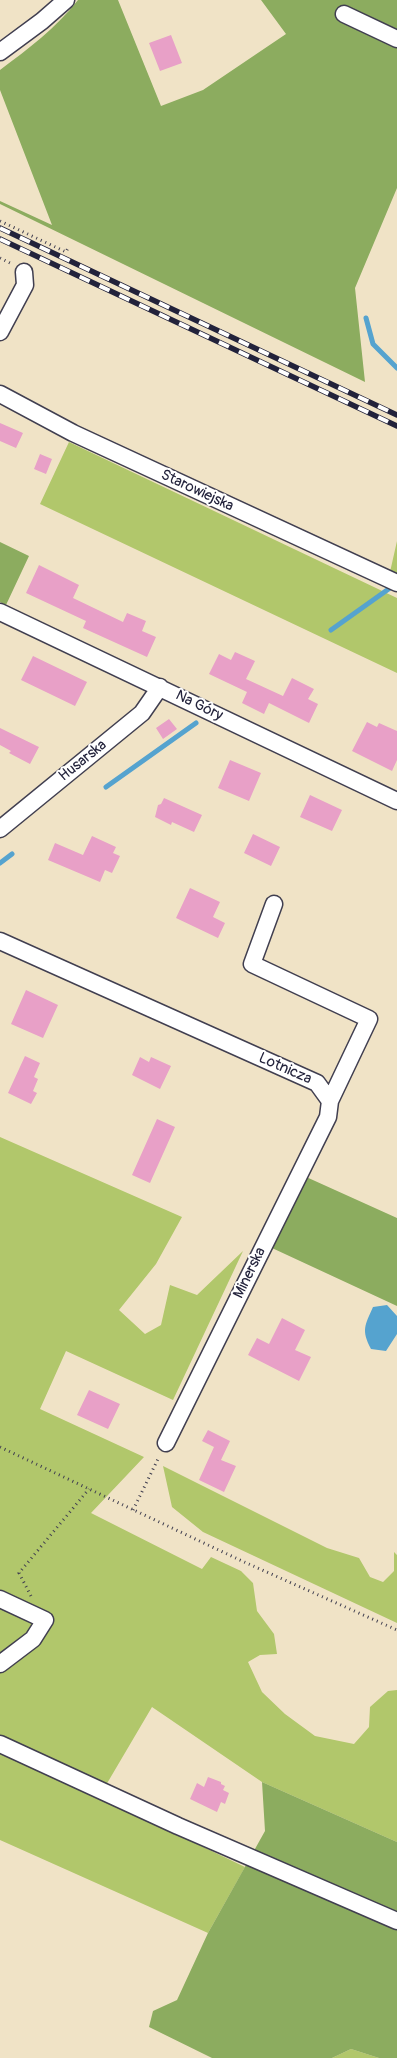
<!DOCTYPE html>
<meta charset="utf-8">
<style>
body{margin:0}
canvas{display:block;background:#f0e3c6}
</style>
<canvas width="397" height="2058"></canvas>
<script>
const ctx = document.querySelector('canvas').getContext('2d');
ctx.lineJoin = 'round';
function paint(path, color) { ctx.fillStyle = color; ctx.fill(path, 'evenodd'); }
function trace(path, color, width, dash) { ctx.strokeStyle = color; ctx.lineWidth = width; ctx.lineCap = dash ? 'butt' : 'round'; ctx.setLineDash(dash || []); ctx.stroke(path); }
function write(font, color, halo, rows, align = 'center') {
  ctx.font = font + ' Pangolin,sans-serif'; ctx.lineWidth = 4; ctx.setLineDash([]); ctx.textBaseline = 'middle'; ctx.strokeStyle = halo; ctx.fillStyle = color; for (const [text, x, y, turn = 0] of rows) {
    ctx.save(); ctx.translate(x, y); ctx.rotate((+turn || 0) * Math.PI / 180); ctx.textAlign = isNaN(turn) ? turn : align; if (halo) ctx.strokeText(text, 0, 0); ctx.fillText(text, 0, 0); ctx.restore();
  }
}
paint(new Path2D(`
 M69,442L397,598V673L40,504Z
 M397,541V575L390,572Z
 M0,1137L182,1217L156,1264L119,1310L145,1334L161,1325L170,1285L197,1295L243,1251L173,1400L66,1351L40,1409L144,1457L91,1513L202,1569L211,1557L241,1571L253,1583L257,1611L274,1634L277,1654L260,1655L248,1662L262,1692L285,1714L315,1736L354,1744L369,1727L370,1707L388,1691L397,1690V1842L262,1782L152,1707L99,1797L245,1867L208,1933L0,1840Z
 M163,1466L327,1548L359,1558L370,1577L383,1582L394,1571V1552L397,1555V1623L203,1532L172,1507Z
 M351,2049L379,2058H332Z`), '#b1c76b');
paint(new Path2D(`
 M78,0H118L161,106L203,90L286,34L261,0H397V188L355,288L365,382L0,204V201L52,225L0,90V70C28,49 56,28 78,0Z
 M0,542L29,556L6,605L0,602Z
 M304,1176L397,1218V1306L272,1248Z
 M262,1782L397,1842V2058H379L351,2049L332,2058H212L149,2027L153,2011L177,2000L208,1933L265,1831Z`), '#8cac5f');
paint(new Path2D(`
 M387,1305L397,1316V1334L386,1351L371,1349C361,1330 365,1325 373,1307Z`), '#55a3cf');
trace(new Path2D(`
 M366,318L373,344L397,368
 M331,630L390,588
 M106,787L196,723
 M0,863L12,854`), '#55a3cf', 5);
paint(new Path2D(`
 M171,35L182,63L160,71L149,43Z
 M0,423L23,433L16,448L0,441Z
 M40,454L52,459L46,474L34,469Z
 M39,565L79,585L73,598L123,622L127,613L146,621L142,631L156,637L147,657L83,628L86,621L26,593Z
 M235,652L255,661L246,679L283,696L292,678L314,689L308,699L318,704L309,723L269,703L264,714L242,703L247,692L209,674L219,654L231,660Z
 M33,656L87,682L75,706L21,680Z
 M169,719L177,729L163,739L156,728Z
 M367,722L377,727L379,723L397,731V760L392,771L352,751Z
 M0,728L39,747L30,764L9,753L11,751L0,745Z
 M230,760L261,773L249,801L218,788Z
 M310,795L342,810L332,831L300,817Z
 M164,798L202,815L194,832L172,822L171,825L155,817L158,805L161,804Z
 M253,834L280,847L271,866L244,853Z
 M92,836L116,847L113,853L120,856L112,873L105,870L100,882L48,860L55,843L83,855Z
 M190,888L220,902L213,917L225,923L218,938L176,918Z
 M26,990L58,1005L43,1038L11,1024Z
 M25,1056L40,1063L34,1077L38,1079L33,1091L37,1093L31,1104L8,1093Z
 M140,1057L149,1062L151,1057L171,1066L160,1089L132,1075Z
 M157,1119L175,1127L150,1183L132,1175Z
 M282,1318L305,1330L295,1350L311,1357L299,1381L248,1355L257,1338L269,1344Z
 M89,1390L120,1404L108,1429L77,1415Z
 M208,1430L230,1441L221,1460L236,1466L224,1492L199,1480L214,1447L202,1441Z
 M208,1777L221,1782V1784L225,1786L223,1790L229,1793L225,1804L221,1802L217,1812L190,1799L197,1783L204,1787Z`), '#e8a0c7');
const minor = new Path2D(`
 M344,14L397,39
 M0,52L42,21L66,0
 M0,332L25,285L24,272
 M0,394L73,433L397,583
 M0,612L397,801
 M0,829L142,713L160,687
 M0,941L317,1083L330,1101
 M166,1443L328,1117L330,1101L369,1019L252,964L274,904
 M0,1599L45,1620L33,1639L0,1664
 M0,1744L178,1826L397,1921`);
trace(minor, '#413f50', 19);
trace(new Path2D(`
 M0,221L66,252L68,248
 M0,258L12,264
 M0,1447L242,1561L397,1630
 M133,1510L159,1457
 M31,1596L19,1573L89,1489`), '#413f50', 3, [1, 4]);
trace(minor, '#fff', 16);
const rail = new Path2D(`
 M0,228L397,415
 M0,239L397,426`);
trace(rail, '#22223b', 5.5);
trace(rail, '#fff', 4, [11]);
write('15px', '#22223b', '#fff', [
 ["Starowiejska",197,491,25],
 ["Na Góry",199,706,26],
 ["Husarska",83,761,-39],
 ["Lotnicza",285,1069,24],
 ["Minerska",250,1273,-64]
]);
</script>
